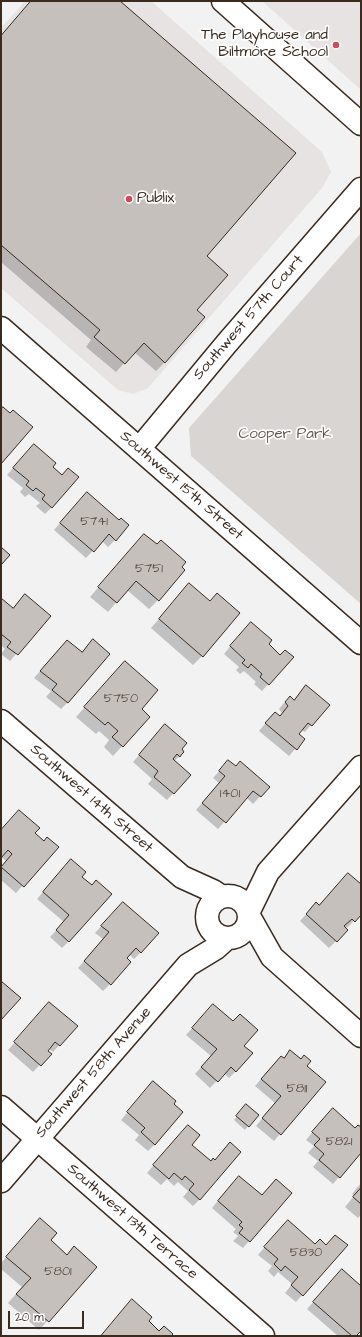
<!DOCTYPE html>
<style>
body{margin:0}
#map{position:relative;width:362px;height:1337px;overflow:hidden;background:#f3f2f2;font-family:"Architects Daughter",sans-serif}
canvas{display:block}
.frame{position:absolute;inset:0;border:2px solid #3b2a1e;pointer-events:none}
.scale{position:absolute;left:8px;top:1311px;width:76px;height:18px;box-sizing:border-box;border:2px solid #3b2a1e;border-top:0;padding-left:5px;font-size:12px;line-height:14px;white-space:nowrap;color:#3b2a1e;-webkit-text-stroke:3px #fff;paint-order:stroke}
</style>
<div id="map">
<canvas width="362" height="1337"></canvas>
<div class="frame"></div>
<div class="scale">20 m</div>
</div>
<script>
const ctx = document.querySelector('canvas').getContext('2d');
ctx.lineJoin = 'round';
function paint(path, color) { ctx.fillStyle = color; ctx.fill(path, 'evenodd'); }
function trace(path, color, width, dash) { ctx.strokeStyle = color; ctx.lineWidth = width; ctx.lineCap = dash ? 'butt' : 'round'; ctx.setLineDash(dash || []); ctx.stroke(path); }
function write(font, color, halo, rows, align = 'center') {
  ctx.font = font + ' "Architects Daughter",sans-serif'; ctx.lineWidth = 3.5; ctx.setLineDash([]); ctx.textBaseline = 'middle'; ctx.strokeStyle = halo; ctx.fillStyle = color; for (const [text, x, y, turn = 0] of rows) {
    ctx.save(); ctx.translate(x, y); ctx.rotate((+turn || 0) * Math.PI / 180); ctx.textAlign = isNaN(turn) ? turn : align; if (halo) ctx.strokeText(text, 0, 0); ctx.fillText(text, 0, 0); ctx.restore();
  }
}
paint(new Path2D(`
 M25,1H151L322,152L331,172L322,188L148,388L133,394L118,390L1,288V28Z
 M262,1H361V90Z`), '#e6e3e2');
paint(new Path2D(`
 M361,233V604L191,456L189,428Z`), '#d8d5d2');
paint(new Path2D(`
 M31,1H118L205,257L196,310L165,362L156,371L134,352L116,372L86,347L91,340L1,262V36Z
 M34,445L51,467L52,507L45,514L36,506L40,503L29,494L25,497L20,492L23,488L7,475Z
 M80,500L119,521L115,540L108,547L102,541L86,558L54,530Z
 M136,544L158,600L149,609L127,590L108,612L90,597Z
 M181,594L202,656L193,665L151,628Z
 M1,600L12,609L49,616L10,661L1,654L5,649L1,645Z
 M244,630L267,645L280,656L292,657L262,691L254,684L256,682L244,671L240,674L236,670L239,667L224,654Z
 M67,641L81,653L68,702L61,709L46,697L51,691L34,678Z
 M116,672L140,709L149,717L113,756L104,747L109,740L99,731L96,734L76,717Z
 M306,686L311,725L305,732L301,730L298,734L304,739L289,756L259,731L268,720L279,717L282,713L279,709L283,704L290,698L293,701Z
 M165,725L180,749V756L174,761L190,775L167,800L148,784L152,779L133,762Z
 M235,767L269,787L253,804L246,797L218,829L196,810L219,783L213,778L222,768Z
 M1,831L34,833L43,842L57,848L16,893L1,880V866L6,861L1,857Z
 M64,867L81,877L69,941L62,948L50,937L64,922L37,899Z
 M361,885V913L347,928L344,925L336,941L329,948L300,921L310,910Z
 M116,910L141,952L134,959L129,954L110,984L103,991L78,968L103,939L95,933Z
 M213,1005L242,1046L236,1071L229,1078L224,1073L210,1088L195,1074L211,1056L186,1035Z
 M43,1010L76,1027L53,1052L48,1048L46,1051L50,1054L33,1072L8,1050Z
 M290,1051L306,1066L280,1134L274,1141L256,1126L275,1103L255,1086L274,1064L283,1059Z
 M146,1090L155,1144L148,1151L135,1140L139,1135L121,1120Z
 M243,1109L248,1126L245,1130L234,1120Z
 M326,1116L355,1129H361V1151L333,1184L313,1167L318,1161L308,1153L314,1146L306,1140Z
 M181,1133L200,1199L193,1206L183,1197L188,1191L178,1182L174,1186L167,1179L161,1185L147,1173Z
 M361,1183V1215L358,1218L345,1207L354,1196L352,1194Z
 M232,1184L249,1241L243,1248L233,1241L238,1236L233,1232L236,1229L212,1208Z
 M40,1219L49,1241L66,1256L74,1248L96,1267L39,1330L8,1303L22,1287L1,1269V1263Z
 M281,1228L315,1245H346L296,1302L285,1293L292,1284L278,1272L274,1277L268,1271L272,1266L258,1255Z
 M335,1278L361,1287V1329L355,1336H338L307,1309Z`), '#0003');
const building = new Path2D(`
 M31,1H120L296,153L207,256L228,275L197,310L205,317L165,363L144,343L125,364L94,337L100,330L1,245V36Z
 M3,407L10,413L13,410L33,427L1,464V410Z
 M34,444L56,463L53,467L62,475L68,468L79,477L52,508L42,499L45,495L36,488L33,491L26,485L29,481L13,468Z
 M87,492L119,520L121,518L129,525L116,541L109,534L94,552L60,523Z
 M144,534L157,544L161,540L186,562L182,567L185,570L159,601L136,581L117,603L98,587Z
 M1,547L10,555L1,565Z
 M189,583L210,601L217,593L240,613L203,657L159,619Z
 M25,594L51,616L18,655L7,647L11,642L1,634V598L13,608Z
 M251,622L272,640L269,644L280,655L285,650L294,657L269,685L260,677L262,674L251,664L248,668L242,663L245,660L230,646Z
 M93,639L110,654L68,703L52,690L57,684L40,671L67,640L82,652Z
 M125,661L158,690L142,709L150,717L123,747L112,737L118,731L108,722L105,725L84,707Z
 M306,685L330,705L312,726L308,723L299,734L305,739L297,750L265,723L275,712L280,716L288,706L285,702L290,696L294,700Z
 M165,724L187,743L182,749L184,752L182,754L180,757L177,754L173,759L191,775L174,794L154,777L158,771L139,755Z
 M228,760L236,766L240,761L270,787L261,797L253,791L226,823L202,803L225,776L219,771Z
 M19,810L40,828L35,833L44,841L47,837L59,847L24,887L1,867L12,854L8,850L1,858V830Z
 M71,859L86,872L82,877L92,885L96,880L112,894L69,942L56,930L69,915L43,892Z
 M348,873L361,884V915L355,922L352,919L344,926L348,930L337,942L306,914L316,902L319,905Z
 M123,902L159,933L141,953L136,948L127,958L131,962L111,985L84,961L109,932L101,926Z
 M1,981L21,998L1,1020Z
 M49,1002L78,1026L60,1046L55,1042L48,1051L52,1054L41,1066L14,1042Z
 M213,1004L233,1021L240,1014L258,1030L244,1046L253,1053L236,1072L231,1067L218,1082L201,1067L217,1049L192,1028Z
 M290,1050L301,1059L304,1055L311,1061L307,1066L326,1082L281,1135L262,1118L281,1096L261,1079L281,1056L284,1058Z
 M153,1081L176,1101L174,1104L183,1112L155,1145L141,1132L145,1128L127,1112Z
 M246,1104L259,1115L249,1127L236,1116Z
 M333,1108L355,1128L358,1125L361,1127V1153L340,1178L319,1160L324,1154L314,1145L320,1139L312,1132Z
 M188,1125L200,1135L192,1145L211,1161L213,1158L215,1160L230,1142L241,1152L200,1200L189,1190L194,1184L185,1176L182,1180L174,1173L169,1179L153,1165Z
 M239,1176L262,1195L276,1179L292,1193L250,1242L239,1233L243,1228L239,1225L242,1222L218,1201Z
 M361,1188V1204L353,1197Z
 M40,1218L57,1233L51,1240L67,1255L74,1246L97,1267L49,1322L16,1294L31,1278L6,1257Z
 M288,1220L315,1244L320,1239L326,1245L335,1235L348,1245L303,1296L291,1285L298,1277L285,1266L281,1271L274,1264L278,1259L264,1247Z
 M342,1269L361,1286V1331L356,1336H352L313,1302Z
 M132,1299L152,1317L149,1321L159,1331L164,1326L173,1334L171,1336H101Z`);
paint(building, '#c6c0bd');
trace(building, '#3b2a1e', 1);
const street = new Path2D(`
 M1,328L361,643
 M139,449L227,343L361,189
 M1,721L182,877L213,891L222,897
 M207 917a21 21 0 1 1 42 0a21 21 0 1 1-42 0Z
 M249,911L268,872L361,767
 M250,918L272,957L361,1036
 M1,1107L263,1336
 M1,1181L188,965L216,948L226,939`);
const secondary = new Path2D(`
 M223,1L361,124`);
trace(street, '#3b2a1e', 25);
trace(secondary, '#3b2a1e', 25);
trace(street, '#fff', 22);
trace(secondary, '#fff', 22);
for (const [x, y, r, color] of [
 [336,45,4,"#d1495b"],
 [129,199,4,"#d1495b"]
]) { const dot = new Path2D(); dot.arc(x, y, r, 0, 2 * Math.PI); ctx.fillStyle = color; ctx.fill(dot); trace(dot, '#fff', 1.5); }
write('13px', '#5e5046', null, [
 ["5741",94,522],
 ["5751",149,569],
 ["5750",121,699],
 ["1401",230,794],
 ["5811",297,1089],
 ["5821",339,1142],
 ["5830",306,1253],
 ["5801",58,1272]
]);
write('15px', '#3b2a1e', '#fff', [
 ["The Playhouse and",328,36],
 ["Biltmore School",328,53],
 ["Publix",137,199,"left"]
], 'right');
write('15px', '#3b2a1e', '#fff', [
 ["Southwest 57th Court",249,318,-49],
 ["Southwest 15th Street",181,486,41],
 ["Southwest 14th Street",91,799,41],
 ["Southwest 58th Avenue",94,1073,-49],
 ["Southwest 13th Terrace",132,1222,41]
]);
write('15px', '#62554b', '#fff', [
 ["Cooper Park",285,435]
]);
</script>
